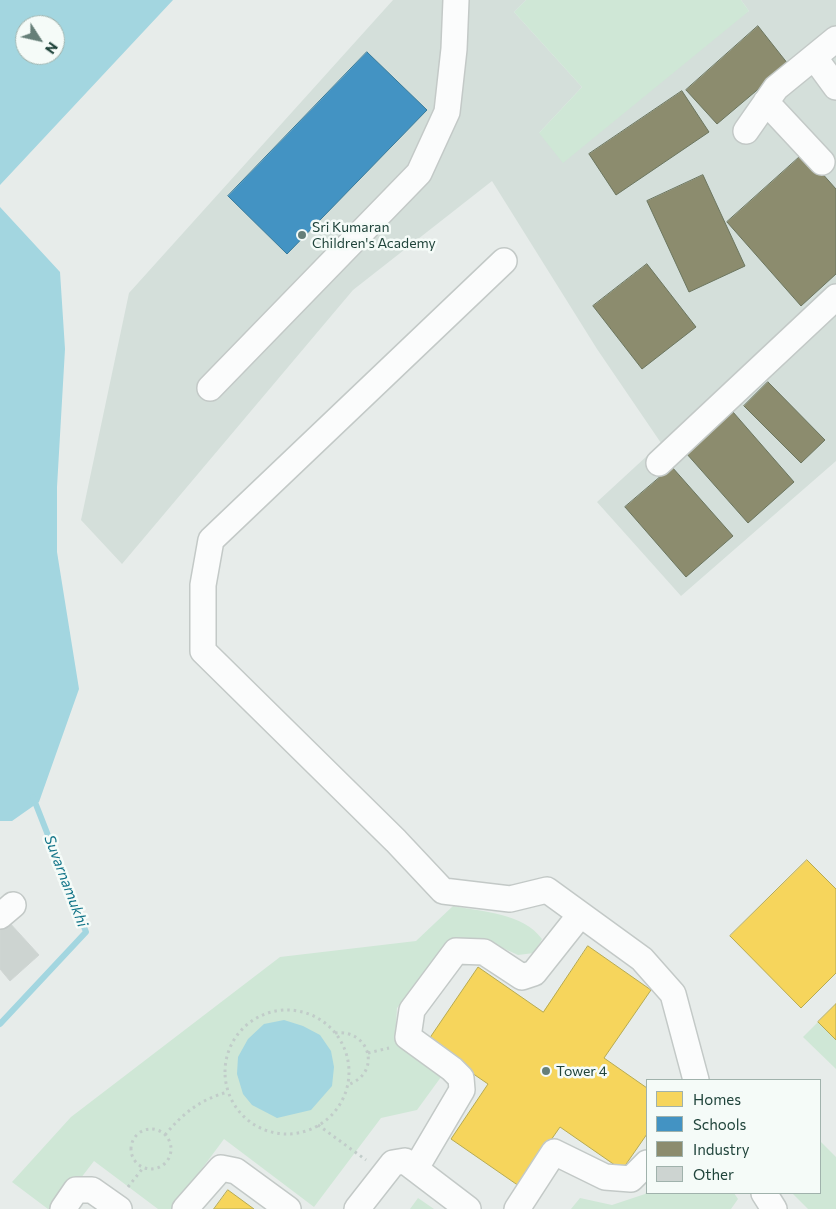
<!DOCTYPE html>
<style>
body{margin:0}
#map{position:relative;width:836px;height:1209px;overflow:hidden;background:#e7ecea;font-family:Commissioner,sans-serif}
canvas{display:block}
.legend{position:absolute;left:646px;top:1079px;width:175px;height:115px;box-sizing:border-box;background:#f5fbf8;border:1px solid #a0b2ac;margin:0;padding:6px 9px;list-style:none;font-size:15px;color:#20443b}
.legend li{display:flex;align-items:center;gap:10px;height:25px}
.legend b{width:25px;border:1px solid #a0b2ac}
.north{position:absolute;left:15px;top:15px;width:50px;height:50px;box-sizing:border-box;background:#f5fbf8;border:1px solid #a0b2ac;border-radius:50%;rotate:125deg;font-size:14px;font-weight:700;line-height:20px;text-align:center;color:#20443b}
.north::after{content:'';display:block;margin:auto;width:18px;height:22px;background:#667f78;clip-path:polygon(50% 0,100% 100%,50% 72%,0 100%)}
</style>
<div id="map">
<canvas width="836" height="1209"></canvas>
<ul class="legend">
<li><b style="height:14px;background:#f6d55c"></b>Homes</li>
<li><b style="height:14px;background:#4393c3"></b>Schools</li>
<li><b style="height:14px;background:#8c8c6e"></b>Industry</li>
<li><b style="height:14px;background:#cdd4d1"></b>Other</li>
</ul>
<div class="north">N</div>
</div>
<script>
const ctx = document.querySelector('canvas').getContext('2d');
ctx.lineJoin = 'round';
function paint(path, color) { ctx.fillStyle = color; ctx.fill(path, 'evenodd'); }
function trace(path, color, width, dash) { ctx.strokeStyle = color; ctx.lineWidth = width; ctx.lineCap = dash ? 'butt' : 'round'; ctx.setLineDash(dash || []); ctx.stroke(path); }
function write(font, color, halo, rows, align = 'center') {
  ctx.font = font + ' Commissioner,sans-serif'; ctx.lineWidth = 5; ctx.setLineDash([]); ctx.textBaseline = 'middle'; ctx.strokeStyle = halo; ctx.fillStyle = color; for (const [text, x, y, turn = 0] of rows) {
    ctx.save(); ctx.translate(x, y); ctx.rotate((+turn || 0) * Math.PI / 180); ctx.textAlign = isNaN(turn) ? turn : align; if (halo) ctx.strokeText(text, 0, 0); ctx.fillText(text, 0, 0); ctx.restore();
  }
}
paint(new Path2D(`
 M393,0H526L514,12L582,87L539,133L749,11L741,0H836V461L681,596L597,502L661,443L597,349L492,181L353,290L122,564L81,520L129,293Z`), '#d4dfda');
paint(new Path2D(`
 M526,0H741L749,11L563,163L539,133L582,87L514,12Z
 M453,906C483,912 523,913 542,939L534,953L518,955L485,940L457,938L397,1008L395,1042L441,1077L417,1110L381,1118L314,1207L224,1139L172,1209H158L94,1161L57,1209H48L12,1182L71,1117L280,957L416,941Z
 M818,1022L836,1040V1069L803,1037Z
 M820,1141L836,1157V1209H808L792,1193H820Z
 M647,1191L734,1193L738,1199L731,1209H571L580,1198L612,1205L645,1194Z
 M418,1198L434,1209H410Z`), '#cfe7d6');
paint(new Path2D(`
 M0,0H173L0,185ZM25,25H55V55H25Z
 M0,207L60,272L65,349L57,487V552L79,689L39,802L12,821H0Z
 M284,1020L303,1026L320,1035L331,1051L334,1067L332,1086L311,1110L277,1118L252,1105L243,1094L237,1074L238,1057L248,1039L264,1024Z`), '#a3d6e0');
const homes = new Path2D(`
 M807,860L836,889V973L801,1008L730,936Z
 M588,946L651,990L604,1058L647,1088V1134L622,1170L560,1127L519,1186L451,1139L488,1084L427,1042L478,967L543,1012Z
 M836,1004V1040L818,1022Z
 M228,1190L254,1209H214Z`);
paint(homes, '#f6d55c');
trace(homes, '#b6aa52', 1);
const schools = new Path2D(`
 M367,52L427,110L287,254L228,196Z`);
paint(schools, '#4393c3');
trace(schools, '#387b9a', 1);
const industry = new Path2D(`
 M758,26L788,64L717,124L686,90Z
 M682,91L709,132L616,195L589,154Z
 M804,153L836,189V274L801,306L727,222Z
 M703,175L745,266L689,292L647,201Z
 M647,264L696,327L642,369L593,306Z
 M768,382L825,440L801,463L744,406Z
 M733,412L794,482L748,523L686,453Z
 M672,467L733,536L686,577L625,507Z`);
paint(industry, '#8c8c6e');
trace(industry, '#6c765f', 1);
trace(new Path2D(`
 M0,1024L86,932L33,797`), '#a3d6e0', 6);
const building = new Path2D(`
 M8,921L39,955L10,981L0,969V928Z`);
paint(building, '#cdd4d1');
trace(building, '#cfd5d3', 1);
const minor = new Path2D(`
 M814,57L836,87
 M766,102L822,162
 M746,131L776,88L836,39
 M504,261L211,540L203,585V651L396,841L443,891L510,899L547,890L642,959L673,994L696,1080
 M210,388L419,173L447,112L454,49L456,0
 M659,463L836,297
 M0,916L13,905
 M416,1168L462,1090L461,1078L452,1069L408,1037L412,1010L456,951L484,952L522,977L534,973L580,915
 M764,1193L774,1209
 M63,1209L76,1190H92L119,1209
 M185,1209L221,1168L236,1171L288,1209
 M357,1209L393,1163L405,1161L468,1209
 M517,1209L554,1152L605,1177L631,1179L647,1163`);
trace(minor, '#c3c9c7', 28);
trace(new Path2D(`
 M225 1072a62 62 0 1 1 124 0a62 62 0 1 1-124 0Z
 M335,1033C371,1029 382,1074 347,1085
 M368,1053L389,1048
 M318,1125L366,1160
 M131 1149a20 20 0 1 1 40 0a20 20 0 1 1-40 0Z
 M165,1135C183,1113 201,1099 228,1092
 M128,1187L143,1168`), '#c1ccc9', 3, [2.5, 4]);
trace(minor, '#fbfcfc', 25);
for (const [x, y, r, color] of [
 [302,235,5,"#667f78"],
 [546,1071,5,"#667f78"]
]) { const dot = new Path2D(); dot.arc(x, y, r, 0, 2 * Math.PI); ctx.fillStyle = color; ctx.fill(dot); trace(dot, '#f5fbf8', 2); }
write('14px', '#20443b', '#f5fbf8', [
 ["Sri Kumaran",312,227],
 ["Children's Academy",312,243],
 ["Tower 4",556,1071]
], 'left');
write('italic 15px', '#127488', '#f5fbf8', [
 ["Suvarnamukhi",66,881,69]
]);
</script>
